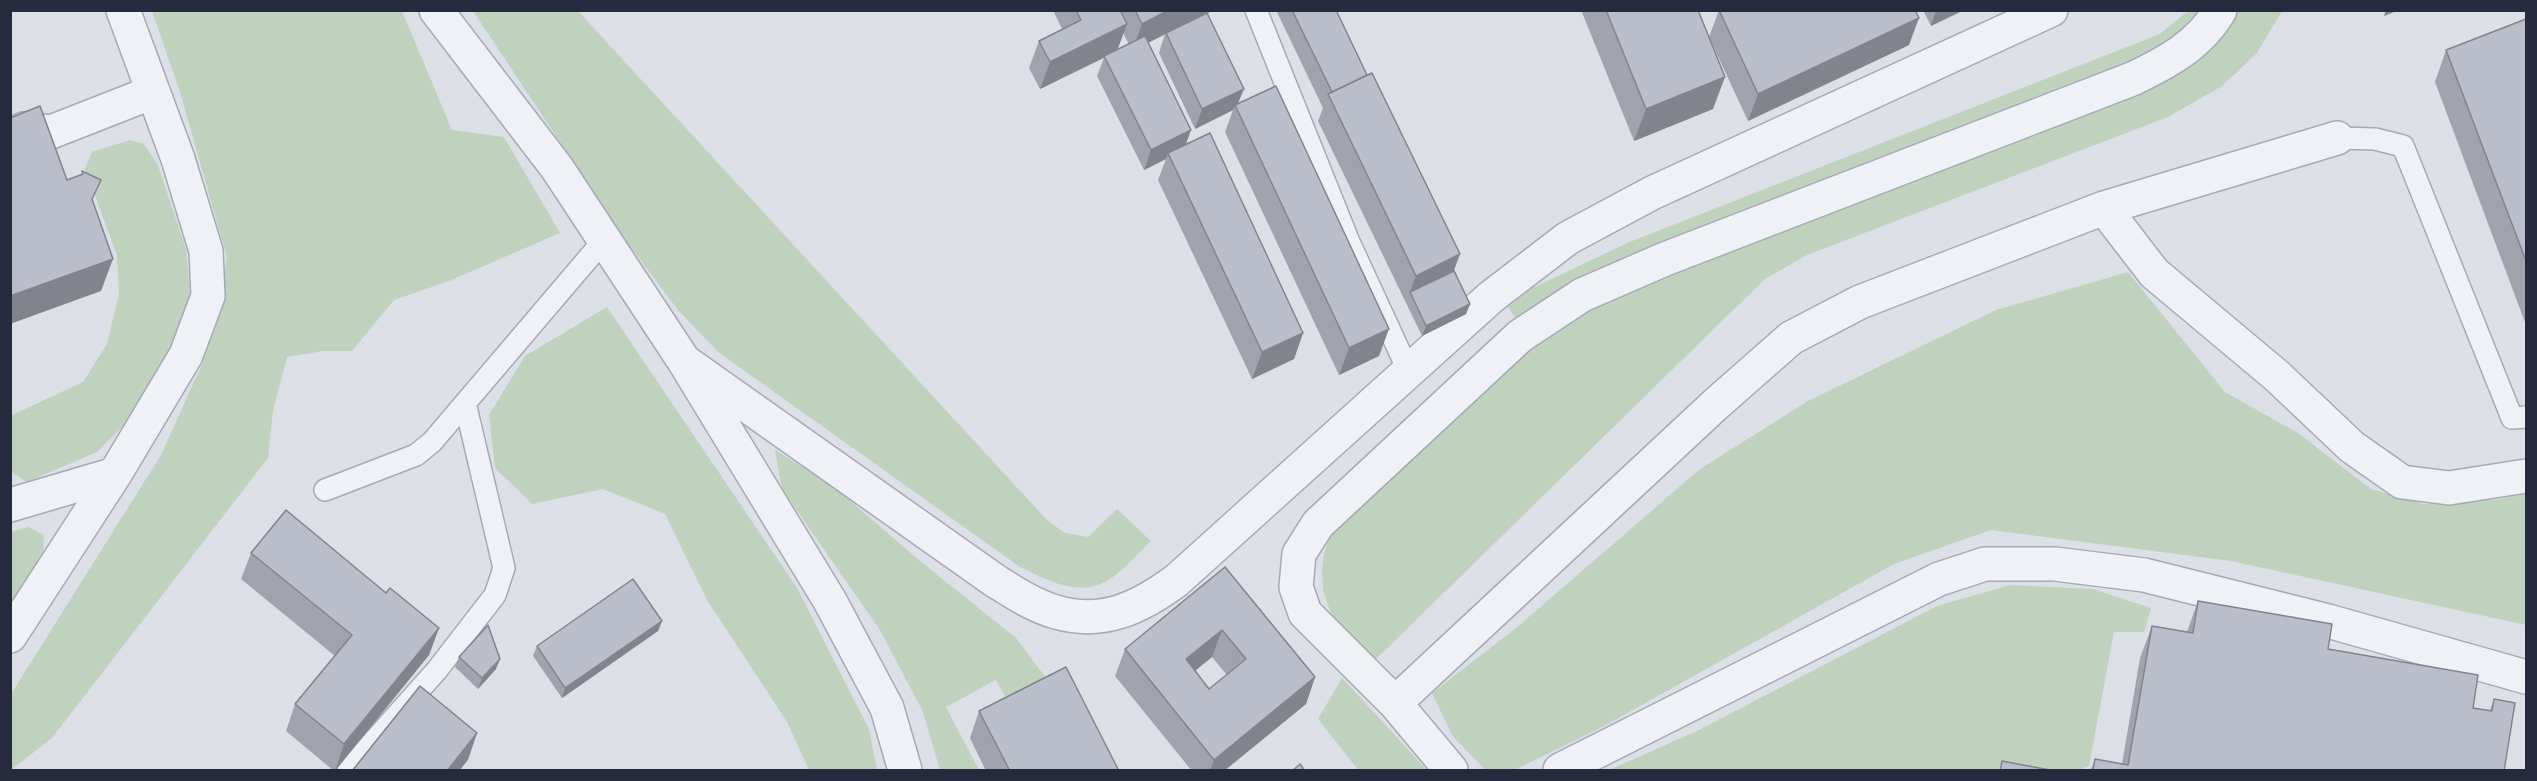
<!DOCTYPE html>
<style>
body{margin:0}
#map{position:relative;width:2537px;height:781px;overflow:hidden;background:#dddfe7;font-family:"Source Sans 3",sans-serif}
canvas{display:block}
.frame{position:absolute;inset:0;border:12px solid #262a3e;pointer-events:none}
</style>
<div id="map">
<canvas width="2537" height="781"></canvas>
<div class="frame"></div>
</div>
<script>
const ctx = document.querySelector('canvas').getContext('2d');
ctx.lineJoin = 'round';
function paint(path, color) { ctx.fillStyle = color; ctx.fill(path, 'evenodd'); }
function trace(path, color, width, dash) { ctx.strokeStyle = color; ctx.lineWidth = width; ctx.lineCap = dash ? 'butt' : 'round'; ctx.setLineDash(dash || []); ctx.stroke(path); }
paint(new Path2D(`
 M152,11H402L452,130L504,137L560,233L449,281L394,300L352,351H324L287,357L273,411L268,458L52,738L11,770V694L161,455L203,362L227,258L180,92Z
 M473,11H578L1047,520L1065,533L1088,537L1117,509L1151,541C1140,552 1118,576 1105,582C1076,597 1046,579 1020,567L718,352L678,310L623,237Z
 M2188,11H2208L2170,45L1519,324L1508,307L1531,289L1627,243L2160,34Z
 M2236,11H2282L2257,53L2222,86L2168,117L1807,255L1765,279L1372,663L1333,620L1323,590L1322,569L1324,554L1329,538L1342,521L1528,347L1594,303L2138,87Z
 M130,140L144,144L158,165L186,249L190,294L175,343L128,421L97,452L27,482L11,472L10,416L83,382L107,344L119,294L117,255L85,169L92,152Z
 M2128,272L2225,392L2298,433L2371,489L2423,504L2495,500L2526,494V625L2231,561L1991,530L1894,564L1606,725L1517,769L1485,770L1452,735L1432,693L1516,628L1700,469L1808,401L1996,310Z
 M607,307L797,588L869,729L877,770H809L787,722L707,600L665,514L603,489L532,504L495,468L489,415L525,356Z
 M775,450L833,486L920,561L1016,638L1052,686L1011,707L996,680L946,707L979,770H940L923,712L880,630L782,489Z
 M28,527L44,535L43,554L11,604V532Z
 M2010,585L2093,589L2151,608L2144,632H2114L2089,766L2078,770H1609L1697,731L1937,606Z
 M1342,678L1427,770H1358L1318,719Z`), '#bfd2be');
const lane = new Path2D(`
 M1256,10L1349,242L1409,372
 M2337,138L2375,139L2403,146L2512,418L2526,417
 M325,490L416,455L432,442L604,240
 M348,770L437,670L495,595L504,568L465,403`);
const street = new Path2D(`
 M436,10L557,168L684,361L830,601L887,708L905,770
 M10,135L24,129L51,132L153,92
 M2104,208L2154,273L2277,376L2352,447L2402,482L2449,488L2526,476
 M684,361L994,580C1013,592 1034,606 1056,612C1103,626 1141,607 1177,580L1491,297L1568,238L1652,193L2051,10
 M10,505L115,474
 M10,636L115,474L186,355L208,296L206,251L178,159L123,10
 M1395,703L1305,613L1296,587L1299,554L1318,524L1520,336L1582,295L1665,259L2132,79C2166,63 2200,45 2220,10
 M1451,770L1395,703L1716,404L1791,338L1860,302L2104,208L2337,138
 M1560,770L1939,579L1985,564H2055L2144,575L2328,621L2526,677`);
trace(lane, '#a6a9b4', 24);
trace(street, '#a6a9b4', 36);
trace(lane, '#f0f1f6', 21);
trace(street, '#f0f1f6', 33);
paint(new Path2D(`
 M1053,10H1213L1207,14L1238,104L1379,356L1339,375L1225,132L1233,110L1195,129L1159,53L1165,34L1148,43L1185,145L1303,333L1294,359L1252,379L1158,180L1166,159L1144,170L1097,76L1104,58L1040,89L1029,68L1039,41L1062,29ZM1123,33L1129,44L1117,50Z
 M1276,10H1336L1470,304L1466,314L1422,336L1318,121L1323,108Z
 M1581,10H1698L1713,109L1634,141Z
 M1719,10L1909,45L1748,121L1709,37Z
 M1923,10H1964L1931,26Z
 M2526,19V325L2435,82L2446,50Z
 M251,553L386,593L439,628L429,655L335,771H334L286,731L295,704L335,656L241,579Z
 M1225,567L1315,677L1306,704L1224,771H1192L1115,676L1125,649ZM1212,657L1227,675L1209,689L1195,671Z
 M2198,601L2328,649L2473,708L2490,710L2494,699L2504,771H2090L2095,759L2122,764L2140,658L2152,626L2187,632Z
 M662,621L658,631L562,698L533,656L537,646Z
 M459,657L496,669L478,689L455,667Z
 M979,711L1119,771H986L970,738Z`), '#a0a3ae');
paint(new Path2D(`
 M1169,10H1213L1132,51L1142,24Z
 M1936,10H1964L1931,26Z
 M2386,10H2399L2384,16Z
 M1919,18L1909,45L1748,121L1758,94Z
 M1127,24L1117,51L1040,89L1050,62Z
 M1725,77L1713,109L1634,141L1646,109Z
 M1244,89L1236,108L1235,105L1233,110L1195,129L1202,109Z
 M1191,130L1184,150L1168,153L1166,159L1144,170L1151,150Z
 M1460,254L1450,281L1410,292L1416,276Z
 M113,259L101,291L10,324V296Z
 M1470,304L1466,314L1422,336L1426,326Z
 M1389,329L1379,356L1339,375L1349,348Z
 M1303,333L1294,359L1252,379L1262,352Z
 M662,621L658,631L562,698L565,688Z
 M439,628L429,655L335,771L344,744Z
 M1222,630L1212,657L1176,686L1186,659Z
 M500,659L496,669L478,689L482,678Z
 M1315,677L1306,704L1224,771H1210L1214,760Z
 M477,733L468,760L459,771H447Z`), '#82848d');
const building = new Path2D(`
 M1076,10H1120L1127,24L1050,62L1039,41L1081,20Z
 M1135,10H1169L1142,24Z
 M1292,10H1336L1367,75L1332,92Z
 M1606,10H1698L1725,77L1646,109Z
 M1719,10H1915L1919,18L1758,94Z
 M1207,13L1244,89L1202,109L1166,33Z
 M2526,19V261L2446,50Z
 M1145,36L1191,130L1151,150L1104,56Z
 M1372,73L1460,254L1416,276L1328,94Z
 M1276,86L1389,329L1349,348L1235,105Z
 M40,106L67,180L83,174L82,171L101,180L92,199L113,259L10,296V118Z
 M1210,133L1303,333L1262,352L1168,153Z
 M1454,271L1470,304L1426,326L1410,292Z
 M286,510L386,593L390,588L439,628L344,744L295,704L352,635L251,553Z
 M1225,567L1315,677L1214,760L1125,649ZM1222,630L1246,659L1209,689L1186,659Z
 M633,579L662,621L565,688L537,646Z
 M2198,601L2332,624L2328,649L2478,675L2473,708L2492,711L2494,699L2515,703L2504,771H2093L2095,759L2128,765L2152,626L2193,633Z
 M488,625L500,659L482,678L459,657Z
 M1066,667L1119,771H1010L979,711Z
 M420,686L477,733L447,771H352Z
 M2002,761L2055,771H2000Z
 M1300,764L1305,771H1292Z`);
paint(building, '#babdca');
trace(building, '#82848d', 1.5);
</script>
